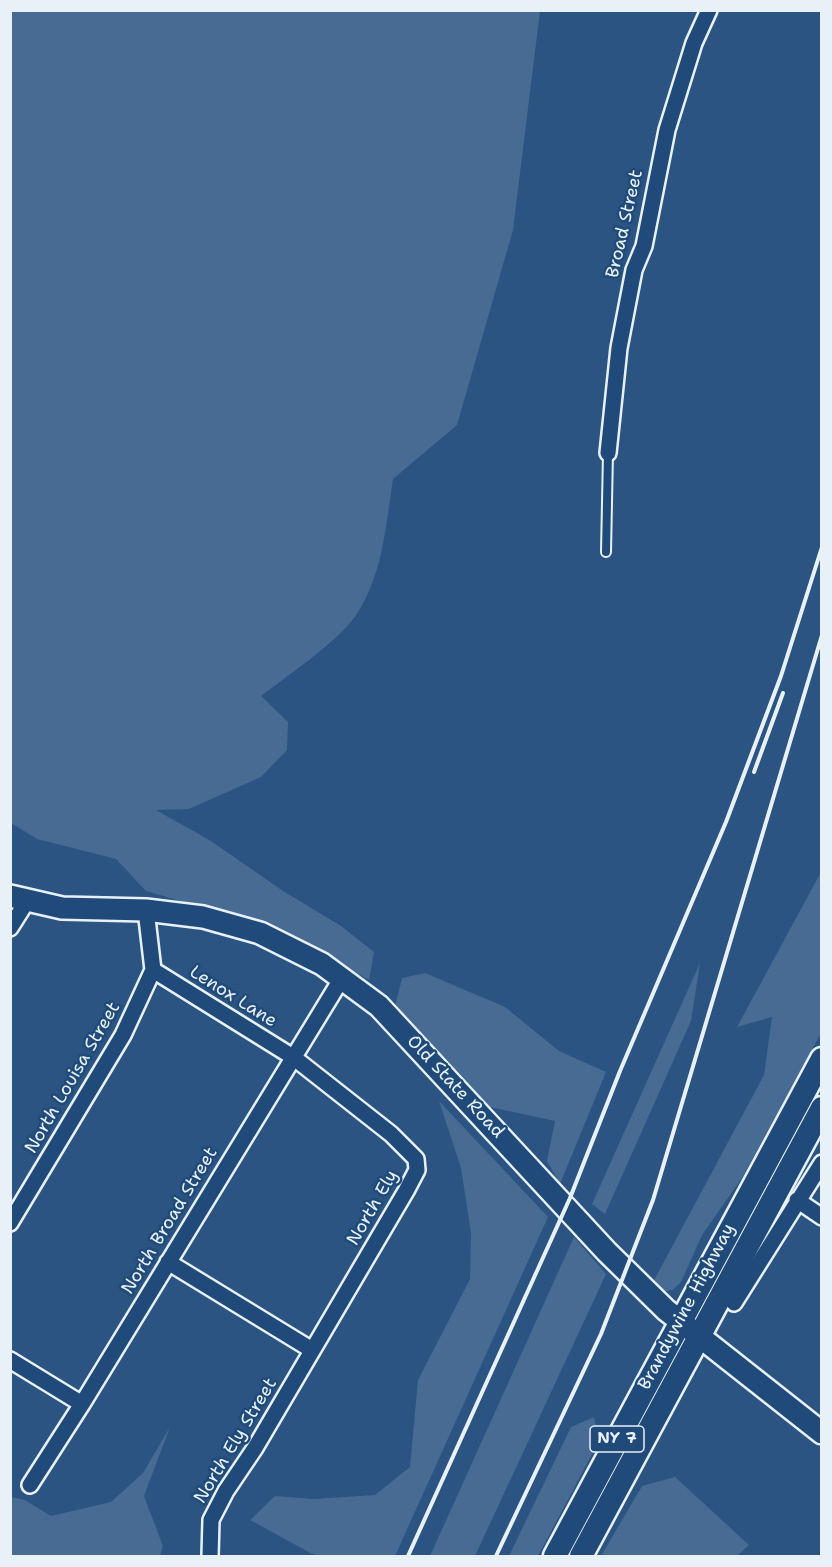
<!DOCTYPE html>
<style>
body{margin:0}
#map{position:relative;width:832px;height:1567px;overflow:hidden;background:#2b5482;font-family:"Shantell Sans",sans-serif}
canvas{display:block}
.frame{position:absolute;inset:0;border:12px solid #e8f1f8;pointer-events:none}
</style>
<div id="map">
<canvas width="832" height="1567"></canvas>
<div class="frame"></div>
</div>
<script>
const ctx = document.querySelector('canvas').getContext('2d');
ctx.lineJoin = 'round';
function paint(path, color) { ctx.fillStyle = color; ctx.fill(path, 'evenodd'); }
function trace(path, color, width, dash) { ctx.strokeStyle = color; ctx.lineWidth = width; ctx.lineCap = dash ? 'butt' : 'round'; ctx.setLineDash(dash || []); ctx.stroke(path); }
function write(font, color, halo, rows, align = 'center') {
  ctx.font = font + ' "Shantell Sans",sans-serif'; ctx.lineWidth = 5; ctx.setLineDash([]); ctx.textBaseline = 'middle'; ctx.strokeStyle = halo; ctx.fillStyle = color; for (const [text, x, y, turn = 0] of rows) {
    ctx.save(); ctx.translate(x, y); ctx.rotate((+turn || 0) * Math.PI / 180); ctx.textAlign = isNaN(turn) ? turn : align; if (halo) ctx.strokeText(text, 0, 0); ctx.fillText(text, 0, 0); ctx.restore();
  }
}
paint(new Path2D(`
 M11,11H540L513,230L457,425L393,479C386,524 383,573 358,612C342,639 287,676 261,696L288,722L287,750L261,777L189,809L156,810L211,841L283,891L341,926L374,952L369,980L305,945L239,918L146,891L116,859L37,839L11,823Z
 M821,872V1033L742,1178L702,1235L681,1282L673,1290L660,1292L652,1284L764,1075L772,1017L737,1027Z
 M700,963L691,1021L605,1214L592,1204Z
 M425,973L505,1007L559,1051L606,1072L560,1184L547,1161L555,1121L490,1107L450,1063L394,1011L402,978Z
 M439,1101L548,1217L395,1556H316L250,1520L275,1496L314,1499L375,1495L410,1467L418,1380L470,1279L471,1233L461,1168Z
 M574,1237L606,1274L475,1556H430Z
 M594,1417L599,1441L538,1556H509L571,1427Z
 M170,1427L144,1496L163,1546L160,1556H11V1497L25,1500L51,1516L111,1502L143,1473Z
 M675,1477L749,1545L737,1556H601L642,1486Z`), '#476b93');
const lane = new Path2D(`
 M606,552L608,453`);
const street = new Path2D(`
 M608,453L619,348L634,270L644,246L667,130L694,43L709,10
 M10,928L27,901
 M153,970L293,1057L391,1134L416,1159L417,1170L406,1191L255,1448L226,1491L211,1520L210,1556
 M797,1200L822,1217
 M10,1223L123,1035L153,970L146,910
 M168,1262L312,1350
 M734,1303L822,1163
 M10,1360L82,1404
 M30,1485L82,1404L342,978`);
const secondary = new Path2D(`
 M10,896L62,908L146,910L203,917L260,933L322,964L379,1006L607,1252L666,1310L822,1433`);
const primary = new Path2D(`
 M555,1556L822,1059
 M581,1556L822,1108`);
trace(lane, '#e8f1f8', 12);
trace(street, '#e8f1f8', 20);
trace(secondary, '#e8f1f8', 26);
trace(primary, '#e8f1f8', 27);
trace(lane, '#1f4a7a', 8);
trace(street, '#1f4a7a', 15);
trace(secondary, '#1f4a7a', 21);
trace(primary, '#1f4a7a', 22);
trace(new Path2D(`
 M754,772L783,693
 M408,1556L570,1198L620,1071L726,822L781,676L822,547
 M496,1556L601,1334L653,1200L822,635`), '#e8f1f8', 4);
for (const [x, y, w] of [
 [617,1439,54]
]) { const box = new Path2D(); box.roundRect(x - w / 2, y - 13, w, 26, 4.5); ctx.fillStyle = '#1f4a7a'; ctx.fill(box); trace(box, '#e8f1f8', 1.5); }
write('bold 16px', '#e8f1f8', null, [
 ["NY 7",617,1439]
]);
write('18px', '#e8f1f8', '#1f4a7a', [
 ["Broad Street",625,224,-77],
 ["Lenox Lane",233,997,32],
 ["North Louisa Street",73,1078,-60],
 ["Old State Road",455,1087,47],
 ["North Ely",373,1208,-60],
 ["North Broad Street",170,1221,-59],
 ["Brandywine Highway",687,1307,-62],
 ["North Ely Street",236,1441,-59]
]);
</script>
